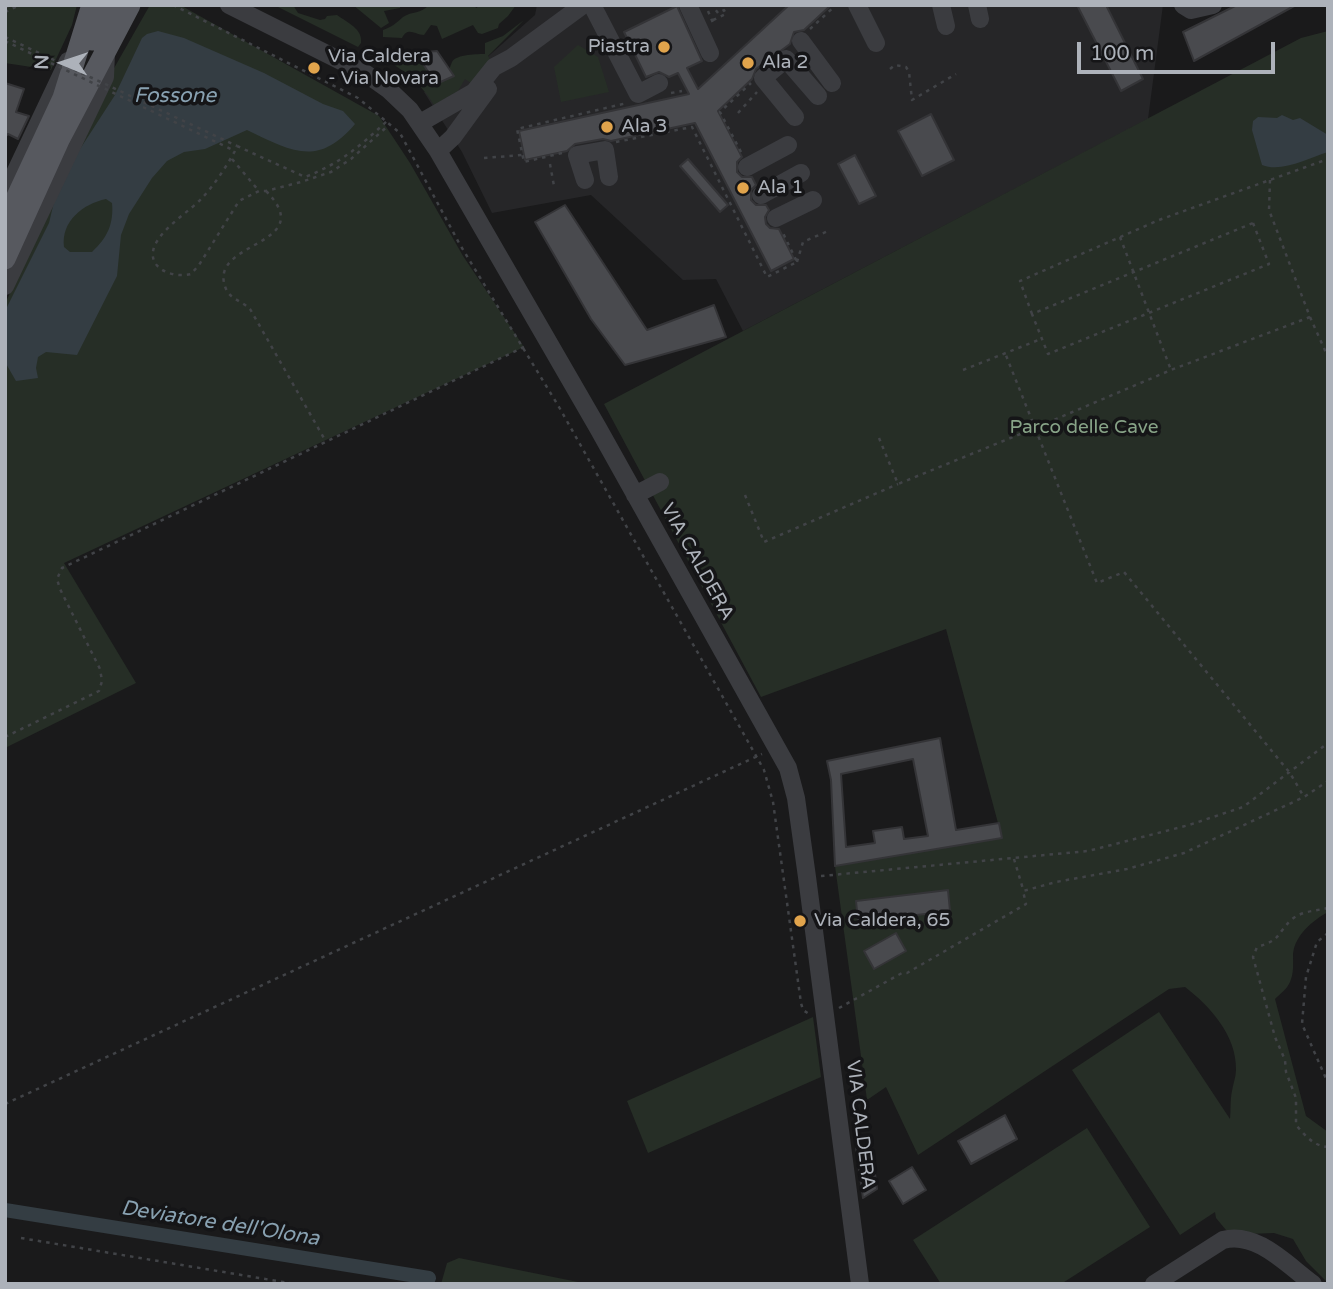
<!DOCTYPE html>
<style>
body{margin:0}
#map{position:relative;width:1333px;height:1289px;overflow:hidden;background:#1a1a1b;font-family:"Varela Round",sans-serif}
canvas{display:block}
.frame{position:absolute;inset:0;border:7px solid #adb2ba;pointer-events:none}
.north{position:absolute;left:28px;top:28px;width:70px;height:70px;-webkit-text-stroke:5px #151517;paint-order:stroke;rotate:272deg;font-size:19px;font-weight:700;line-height:28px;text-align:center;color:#adb2ba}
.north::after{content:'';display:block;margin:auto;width:24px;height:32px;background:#adb2ba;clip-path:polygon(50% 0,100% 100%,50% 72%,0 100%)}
.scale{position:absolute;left:1077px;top:42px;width:198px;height:32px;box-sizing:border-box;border:4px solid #adb2ba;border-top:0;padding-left:9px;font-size:21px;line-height:24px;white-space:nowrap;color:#adb2ba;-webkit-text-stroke:5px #151517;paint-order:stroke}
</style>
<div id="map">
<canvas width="1333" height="1289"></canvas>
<div class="frame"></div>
<div class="north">N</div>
<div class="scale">100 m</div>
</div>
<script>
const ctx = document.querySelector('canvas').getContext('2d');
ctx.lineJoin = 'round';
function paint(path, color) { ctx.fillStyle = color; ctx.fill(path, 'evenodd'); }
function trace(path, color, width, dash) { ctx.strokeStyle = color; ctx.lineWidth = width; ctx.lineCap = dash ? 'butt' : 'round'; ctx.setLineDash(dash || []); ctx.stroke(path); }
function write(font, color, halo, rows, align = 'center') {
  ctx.font = font + ' "Varela Round",sans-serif'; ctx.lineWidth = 7; ctx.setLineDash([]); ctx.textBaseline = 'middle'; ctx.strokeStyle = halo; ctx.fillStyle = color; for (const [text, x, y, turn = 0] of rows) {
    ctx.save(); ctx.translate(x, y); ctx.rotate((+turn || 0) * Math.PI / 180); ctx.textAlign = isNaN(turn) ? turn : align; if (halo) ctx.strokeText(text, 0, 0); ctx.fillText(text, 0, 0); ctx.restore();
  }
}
paint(new Path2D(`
 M537,5H1163L1148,119L743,331L716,279L683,280L591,195L492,213L462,152L424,92L475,68L535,15Z`), '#262628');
paint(new Path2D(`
 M5,5H77L72,25L51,70L5,63Z
 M150,5H180L379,116L410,163L463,256L524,347L64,563L136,683L5,748V304L101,91Z
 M274,5H293L298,13L320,20L325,19L327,16L337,15C348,23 363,29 361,43L358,47Z
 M353,5H400V8L384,11L389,23L381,28Z
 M429,5H471L477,8L478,5H516L508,16L499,24L498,28L482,34L478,33L473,25L442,39L437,26L431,25L424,35C415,35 408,26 402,38L383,37V30C392,27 396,23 403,17C412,11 421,14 429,5Z
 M524,20L488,56L492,62L471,83L465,79L458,91L434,105C420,82 403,69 379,56L380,51L384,49L404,50L406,60L421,61L429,74L442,82C450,76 448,70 452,62C456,54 479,54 485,54V43L503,36Z
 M1328,31V912C1312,921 1295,935 1293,954C1293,964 1294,973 1290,982C1287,989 1280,994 1275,999L1306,1116L1328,1132V1283L1306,1261L1293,1239L1274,1233L1248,1234L1226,1230L1216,1218L1215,1212L1180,1235L1072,1070L1159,1012L1230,1119C1231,1110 1230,1100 1232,1091C1233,1084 1236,1077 1236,1070C1237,1036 1210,1006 1185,987L1169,989L918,1155L886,1087L867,1100L835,866L1002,838L946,629L761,697L604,404L1301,38Z
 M578,45L598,57L609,92L561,102L554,67Z
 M813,1017L821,1077L648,1153L627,1101Z
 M1087,1128L1150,1227L1061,1284H941L913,1240Z
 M459,1258L588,1284H441L447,1263Z`), '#262e26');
paint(new Path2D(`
 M158,31L184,38L264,73L323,104L343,111L355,124C318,168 291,151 247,130L205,149L184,152L167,161L152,178L129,214L121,235L117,276L77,355L46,352L38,357L36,368L38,378L16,381L5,362V311L49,223L54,202L71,163L115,95L142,38L147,34ZM106,199L112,203C114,224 107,238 92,252H70L64,247C61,221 83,204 106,199Z
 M1282,115L1293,120L1300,118L1328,135V152C1308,158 1282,173 1262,165L1252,130L1253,121L1258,117L1277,118Z`), '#343d43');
trace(new Path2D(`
 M5,1210L429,1278`), '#343d43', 14);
const building = new Path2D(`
 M789,5H831L804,30L794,32L790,44L756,69L752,79L718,111L742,157L737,162V172L742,177H752L756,185L751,190V200L756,205H766L769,210L765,217L766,224L770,228L779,229L794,259L771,271L695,123L611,141L603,139L575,144L567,151L525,160L519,131L689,94L678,73L669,77L659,72L646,77L624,32L677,6L702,61L687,68L698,89Z
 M1077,5H1106L1143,79L1121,91Z
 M1237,5H1296L1194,61L1183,32Z
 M437,51L454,76L436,84L416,53Z
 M5,83L24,89L16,112L29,116L18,139L8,134L5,137Z
 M931,114L954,160L922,176L898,131Z
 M855,155L876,196L859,204L838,164Z
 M688,159L728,205L720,212L680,166Z
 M565,205L647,330L714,305L726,337L625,365L591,319L535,222Z
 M940,738L956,830L999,823L1002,838L835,866L831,780L827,761ZM913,759L928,836L904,839L902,827L873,831L875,843L846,847L841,774Z
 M948,890L950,911L858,922L856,901Z
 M896,933L906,951L874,969L864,951Z
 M1005,1115L1017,1139L971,1164L958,1141Z
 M871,1144L877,1189L863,1198L856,1147Z
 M912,1167L926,1190L903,1204L889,1181Z`);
paint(building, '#494a4e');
trace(building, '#343437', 2);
trace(new Path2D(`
 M173,5L358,98L400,133L459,243L559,407L764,770L773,802L801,1003L803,1010L809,1014
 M5,7L12,5
 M708,11L713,23
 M5,12L20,5
 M713,20L726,14L724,10L718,13L715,9
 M810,29L836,5
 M890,69L895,65L906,67L909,72L912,100L956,74
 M671,93L682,91
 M738,113L757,92
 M616,142L692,127L767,277L797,262L783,233
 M237,146L305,177C341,163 359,147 387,121
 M235,151C226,167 215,184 203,197C189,212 166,225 156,243C143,267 172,279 191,274L199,265L239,201L259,191H266L301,182L331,172L351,159L390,124
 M741,152L720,112L751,83
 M562,153L524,162L517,129L627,103
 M484,158L522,155
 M232,159L259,191
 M550,164L554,186
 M1270,180L1269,210L1310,317L1171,370L1035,428L1097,583L1124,572L1290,773L1304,797
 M266,191C321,247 205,240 226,289C230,299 242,301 250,309L325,440
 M1253,223L1269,264L1048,354L1032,314Z
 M1120,237L1171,370
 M797,262L803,242L828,231
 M1032,314L1020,281L1159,220L1328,159
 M1310,317L1328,357
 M963,370L1041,339
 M879,438L898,484L1035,428L1005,353
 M745,495L764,542L898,484
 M5,737L99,691L102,681L100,669L60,589L57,579L62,568L524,347
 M1014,859L1023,889
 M821,876L1088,851L1189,825L1243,807L1328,743
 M1328,908C1315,911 1301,911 1291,920C1276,935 1281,940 1257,947L1253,957L1275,1037L1285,1060L1286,1072L1296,1098V1125C1305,1135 1313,1146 1328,1147
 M1328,933L1317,942L1306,977L1302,1024L1328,1083
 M839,1008L902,973H907L1026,904L1023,891L1056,882L1127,869L1184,853L1304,797L1328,781
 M5,1104L762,754
 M21,1238L295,1284`), '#414347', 2.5, [3.5, 5]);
trace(new Path2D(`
 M229,5L365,73L389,90L410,110L438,151L598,428L788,768L796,798L807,877L860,1284
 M592,5L638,94L659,83
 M688,5L710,53
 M857,5L876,43
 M941,5L946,26
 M977,5L980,19
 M1183,5L1191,10L1213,5
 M801,41L832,83
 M795,117L763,78L786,59L818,96
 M420,123L474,92L494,67L511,58L583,5
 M438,151L453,137L488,89
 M747,167L788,145
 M585,180L577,155L605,150L609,177
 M5,194L68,61
 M761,195L801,173
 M776,218L813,200
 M5,286L105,77L106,53
 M635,495L660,482
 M1154,1284L1223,1240C1257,1231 1287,1265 1313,1284`), '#3b3c40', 18);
trace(new Path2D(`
 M92,40L110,5
 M5,222L63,98L92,5
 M5,259L60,138L130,5`), '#57595f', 21);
trace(new Path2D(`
 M5,37L237,146
 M5,41L235,151`), '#414347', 2.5, [3.5, 5]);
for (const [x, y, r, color] of [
 [664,47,7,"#e1a44c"],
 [748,63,7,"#e1a44c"],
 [314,68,7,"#e1a44c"],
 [607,127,7,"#e1a44c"],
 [743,188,7,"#e1a44c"],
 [800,921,7,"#e1a44c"]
]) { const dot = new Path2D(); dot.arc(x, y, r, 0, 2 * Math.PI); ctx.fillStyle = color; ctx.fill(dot); trace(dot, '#151517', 2.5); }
write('19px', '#adb2ba', '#151517', [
 ["Piastra",650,47,"right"],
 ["Via Caldera",328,57],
 ["- Via Novara",328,79],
 ["Ala 2",762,63],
 ["Ala 3",621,127],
 ["Ala 1",757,188],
 ["Via Caldera, 65",814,921]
], 'left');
write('19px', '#87a387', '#151517', [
 ["Parco delle Cave",1084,428]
]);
write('19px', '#adb2ba', '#151517', [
 ["VIA CALDERA",697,562,61],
 ["VIA CALDERA",860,1125,83]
]);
write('italic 21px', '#88a1b1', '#151517', [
 ["Fossone",175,96],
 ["Deviatore dell'Olona",220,1224,9]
]);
</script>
